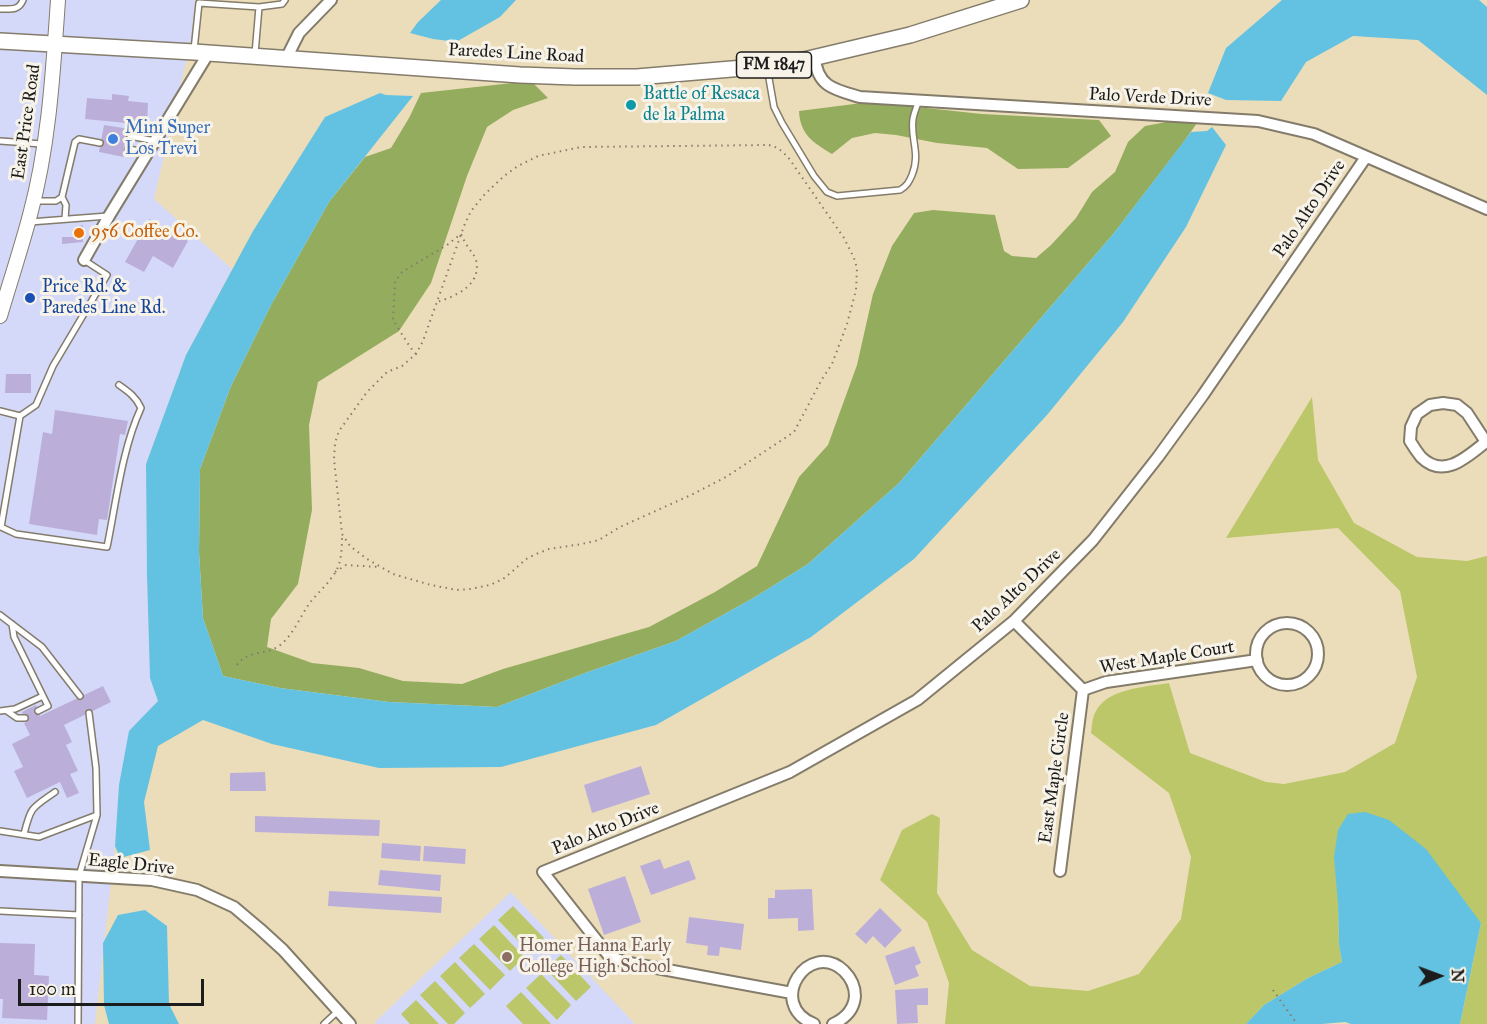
<!DOCTYPE html>
<style>
body{margin:0}
#map{position:relative;width:1487px;height:1024px;overflow:hidden;background:#ecddba;font-family:"IM FELL Great Primer",serif}
canvas{display:block}
.north{position:absolute;left:1409px;top:946px;width:60px;height:60px;-webkit-text-stroke:4px #f7f3e8;paint-order:stroke;rotate:89deg;font-size:16px;font-weight:700;line-height:24px;text-align:center;color:#1c1c1c}
.north::after{content:'';display:block;margin:auto;width:21px;height:27px;background:#1c1c1c;clip-path:polygon(50% 0,100% 100%,50% 72%,0 100%)}
.scale{position:absolute;left:18px;top:979px;width:186px;height:27px;box-sizing:border-box;border:3px solid #1c1c1c;border-top:0;padding-left:8px;font-size:18px;line-height:21px;white-space:nowrap;color:#1c1c1c;-webkit-text-stroke:4px #f7f3e8;paint-order:stroke}
</style>
<div id="map">
<canvas width="1487" height="1024"></canvas>
<div class="north">N</div>
<div class="scale">100 m</div>
</div>
<script>
const ctx = document.querySelector('canvas').getContext('2d');
ctx.lineJoin = 'round';
function paint(path, color) { ctx.fillStyle = color; ctx.fill(path, 'evenodd'); }
function trace(path, color, width, dash) { ctx.strokeStyle = color; ctx.lineWidth = width; ctx.lineCap = dash ? 'butt' : 'round'; ctx.setLineDash(dash || []); ctx.stroke(path); }
function write(font, color, halo, rows, align = 'center') {
  ctx.font = font + ' "IM FELL Great Primer",serif'; ctx.lineWidth = 6; ctx.setLineDash([]); ctx.textBaseline = 'middle'; ctx.strokeStyle = halo; ctx.fillStyle = color; for (const [text, x, y, turn = 0] of rows) {
    ctx.save(); ctx.translate(x, y); ctx.rotate((+turn || 0) * Math.PI / 180); ctx.textAlign = isNaN(turn) ? turn : align; if (halo) ctx.strokeText(text, 0, 0); ctx.fillText(text, 0, 0); ctx.restore();
  }
}
paint(new Path2D(`
 M0,0H195L191,40L154,199L232,269L186,355L146,464L147,575L150,678L158,701L119,785L115,846L95,1024H0Z
 M511,892L635,1024H376L375,1022Z`), '#d4d8f9');
paint(new Path2D(`
 M1312,397L1318,460L1354,523L1417,557L1467,561L1487,556V1024H1460L1481,923L1338,904L1339,945L1342,962L1308,978L1264,1005L1246,1024H945L949,983L927,922L880,880L902,830L932,814L940,818L937,893L972,950L1030,986L1088,991L1139,974L1181,919L1191,857L1169,793L1091,733C1092,727 1092,719 1095,713C1106,688 1146,687 1169,683L1190,753L1266,782L1284,784L1345,772L1395,743L1417,677L1400,591L1338,528L1226,538Z
 M513,906L544,938L529,952L498,920Z
 M494,925L524,957L510,971L479,939Z
 M474,944L505,975L490,990L459,958Z
 M561,955L591,987L576,1001L546,969Z
 M455,962L485,994L470,1008L440,976Z
 M541,974L571,1005L557,1020L526,988Z
 M435,981L465,1013L454,1024H448L420,995Z
 M521,992L551,1024H523L506,1006Z
 M416,1000L439,1024H410L401,1014Z`), '#bbc769');
paint(new Path2D(`
 M531,81L548,98L513,110L487,127L467,176L431,283L399,331L318,382L309,425L312,510L298,584L271,619L267,647L312,663L359,668L403,681L462,684L503,669L649,627L715,592L757,566L799,477L828,445L857,365L873,294L892,246L914,213L933,210L995,215L1004,251L1012,256L1036,258L1051,245L1076,218L1092,192L1115,172L1128,142L1145,126L1172,121L1197,123L1183,143L1114,233L899,483L808,564L755,597L676,641L585,673L497,707L389,702L280,688L223,676L203,618L199,552L200,469L231,386L271,305L329,202L365,157L391,148L409,118L421,93Z
 M870,102L982,114L1099,120L1111,136L1068,168L1018,169L987,148L937,143L896,135L875,133L852,138L832,154C814,143 800,135 799,111Z`), '#94ac5d');
paint(new Path2D(`
 M441,0H516L500,17L456,42L433,39L410,33L418,22Z
 M1282,0H1479L1487,7V95L1418,40L1353,36L1306,62L1281,101L1226,100L1208,93L1226,48Z
 M380,93L386,95L413,96L329,202L271,305L231,386L200,469L199,552L203,618L223,676L280,688L389,702L497,707L585,673L676,641L755,597L808,564L899,483L1114,233L1191,132L1207,131L1212,127L1226,145L1186,227L1123,322L1047,415L914,559L811,637L656,725L501,767L379,768L272,744L203,720L158,746L144,802L150,850L120,858L115,846L119,785L129,731L158,701L150,678L147,575L146,464L186,355L253,231L325,117Z
 M1365,812L1389,820L1426,849L1481,923L1460,1024H1351L1345,1022L1322,1024H1246L1264,1005L1308,978L1342,962L1339,945L1338,904L1334,857L1338,830L1348,814Z
 M145,910L167,926L169,1004L179,1024H109L104,1005L103,943L118,915Z`), '#63c2e1');
paint(new Path2D(`
 M112,94L129,96L128,101L148,103L147,125L85,119L87,98L112,100Z
 M104,125L130,129L124,157L99,152Z
 M149,219L188,241L173,268L153,256L144,272L125,262Z
 M83,225V242L62,244V237H76L75,227Z
 M6,374H31V393H5Z
 M55,410L128,421L125,435L120,434L107,520L99,519L97,535L29,524L43,432L52,434Z
 M103,686L111,702L64,725L72,742L66,745L78,771L70,774L79,793L67,798L60,782L27,798L14,771L23,767L12,744L30,735L24,723L27,722L22,712L36,705L40,716Z
 M641,766L650,794L592,813L584,785Z
 M265,772L266,791H230V773Z
 M255,816L380,820L379,836L255,832Z
 M382,843L421,846L420,861L381,858Z
 M424,846L466,849L465,864L423,861Z
 M660,859L664,869L689,860L696,879L651,895L640,866Z
 M380,870L441,875L440,891L378,885Z
 M625,876L641,922L604,935L588,889Z
 M812,889L814,930L798,931V918L768,919V898H775V890Z
 M329,891L442,897L441,913L328,906Z
 M880,908L902,930L885,948L873,936L866,944L855,934Z
 M689,917L744,924L741,950L720,947L719,956L707,955L708,946L686,943Z
 M0,943L35,944L34,975L49,976L47,1020L2,1018L3,999H0Z
 M914,946L921,963L915,966L919,976L895,985L885,956Z
 M928,988V1005H917L918,1023L897,1024L895,990Z`), '#bbafda');
const service = new Path2D(`
 M0,9C10,9 19,11 23,0
 M194,50L199,3L259,7
 M255,54L259,7L282,4L285,0
 M767,67L774,107L782,123L814,176L827,192L837,196L900,190C907,186 909,182 912,175C921,153 910,139 913,119C914,113 917,106 919,100
 M130,136L155,141
 M0,141L42,144
 M128,149L147,152
 M62,197L66,205L65,219
 M34,201H56L62,197L75,142L79,139L100,143
 M30,222L108,216
 M0,411L20,416L1,527H0
 M20,416L36,405L53,366L107,275L84,260
 M1,527L16,534L107,547C116,503 122,449 141,408C136,397 129,392 119,385
 M0,615L42,647L80,696
 M0,711L15,709L43,696L14,637L12,624
 M7,711L17,718H25
 M38,711L48,706L43,696
 M0,831L39,837L97,815
 M24,834C31,806 32,808 55,792
 M0,911L79,915
 M78,1024L79,876L97,815L96,768L89,713
 M324,1024L338,1011`);
const minor = new Path2D(`
 M815,58C817,87 836,90 860,97L1258,121L1314,134L1487,209
 M286,59L299,33L331,0
 M84,260L109,216L208,54
 M1486,442L1467,413L1457,405L1443,403L1430,405L1417,414L1411,427L1410,441C1413,446 1417,452 1421,457C1444,480 1468,456 1487,441
 M1014,621L1083,690
 M1256 654a31 31 0 1 1 62 0a31 31 0 1 1-62 0Z
 M1083,690L1106,682L1257,660
 M0,871L152,880L197,890L234,907L260,929L283,950L350,1024
 M1060,871L1083,690
 M792,993L624,962L609,956L543,872L790,772L917,700L1014,621L1093,540L1158,457L1203,395L1366,157
 M814,1024C765,1004 809,938 844,971C851,978 855,987 855,996C854,1010 844,1019 833,1024`);
const secondary = new Path2D(`
 M0,316C10,282 21,249 30,215C49,145 53,72 58,0`);
const primary = new Path2D(`
 M0,41L194,52L520,75L575,77H637L767,66L804,60L910,35L1021,0`);
trace(service, '#847c6b', 8);
trace(minor, '#847c6b', 14);
trace(secondary, '#847c6b', 16);
trace(primary, '#847c6b', 18);
trace(new Path2D(`
 M769,145L778,148L788,157L844,238L854,258L857,268L856,290L847,324L832,364L822,379L794,432L726,477L691,495L620,527L599,540L582,544L549,549L536,554L526,559L514,570L503,579L490,585L470,589L457,590L431,585L393,574L367,559L350,546L342,534L334,459L335,443L339,431L367,392L387,372L402,366L416,354L423,341L464,226L471,211L485,194L504,176L518,166L538,156L581,147Z
 M416,354L410,347L393,320L395,282L402,272L447,245L461,234C463,238 465,243 468,247C471,252 474,254 476,260C482,284 457,296 437,302
 M335,572L346,565L379,567
 M237,665C247,650 267,655 279,646C292,637 300,617 309,604C318,592 332,581 338,567C342,556 342,545 342,534
 M1273,990L1297,1024`), '#847c6b', 2, [1.5, 4.5]);
trace(service, '#fff', 5);
trace(minor, '#fff', 10);
trace(secondary, '#fff', 14);
trace(primary, '#fff', 15);
for (const [x, y, r, color] of [
 [631,105,6,"#0f9aa8"],
 [113,139,6,"#3f7fe0"],
 [79,233,6,"#e8710a"],
 [30,298,6,"#1a4fb4"],
 [507,957,6,"#8d6e63"]
]) { const dot = new Path2D(); dot.arc(x, y, r, 0, 2 * Math.PI); ctx.fillStyle = color; ctx.fill(dot); trace(dot, '#f7f3e8', 2); }
for (const [x, y, w] of [
 [774,65,75]
]) { const box = new Path2D(); box.roundRect(x - w / 2, y - 13, w, 26, 4.5); ctx.fillStyle = '#f7f3e8'; ctx.fill(box); trace(box, '#1c1c1c', 1.5); }
write('bold 16px', '#1c1c1c', null, [
 ["FM 1847",774,65]
]);
write('18px', '#1c1c1c', '#f7f3e8', [
 ["Paredes Line Road",516,54,3],
 ["Palo Verde Drive",1150,98,3],
 ["East Price Road",27,122,-82],
 ["Palo Alto Drive",1310,209,-56],
 ["Palo Alto Drive",1017,591,-43],
 ["West Maple Court",1167,658,-9],
 ["East Maple Circle",1055,778,-82],
 ["Palo Alto Drive",606,829,-22],
 ["Eagle Drive",131,865,6]
]);
write('18px', '#0d838f', '#f7f3e8', [
 ["Battle of Resaca",643,95],
 ["de la Palma",643,116]
], 'left');
write('18px', '#366cbe', '#f7f3e8', [
 ["Mini Super",125,129],
 ["Los Trevi",125,150]
], 'left');
write('18px', '#c56008', '#f7f3e8', [
 ["956 Coffee Co.",91,233]
], 'left');
write('18px', '#164399', '#f7f3e8', [
 ["Price Rd. &",42,288],
 ["Paredes Line Rd.",42,309]
], 'left');
write('18px', '#785e54', '#f7f3e8', [
 ["Homer Hanna Early",519,947],
 ["College High School",519,968]
], 'left');
</script>
